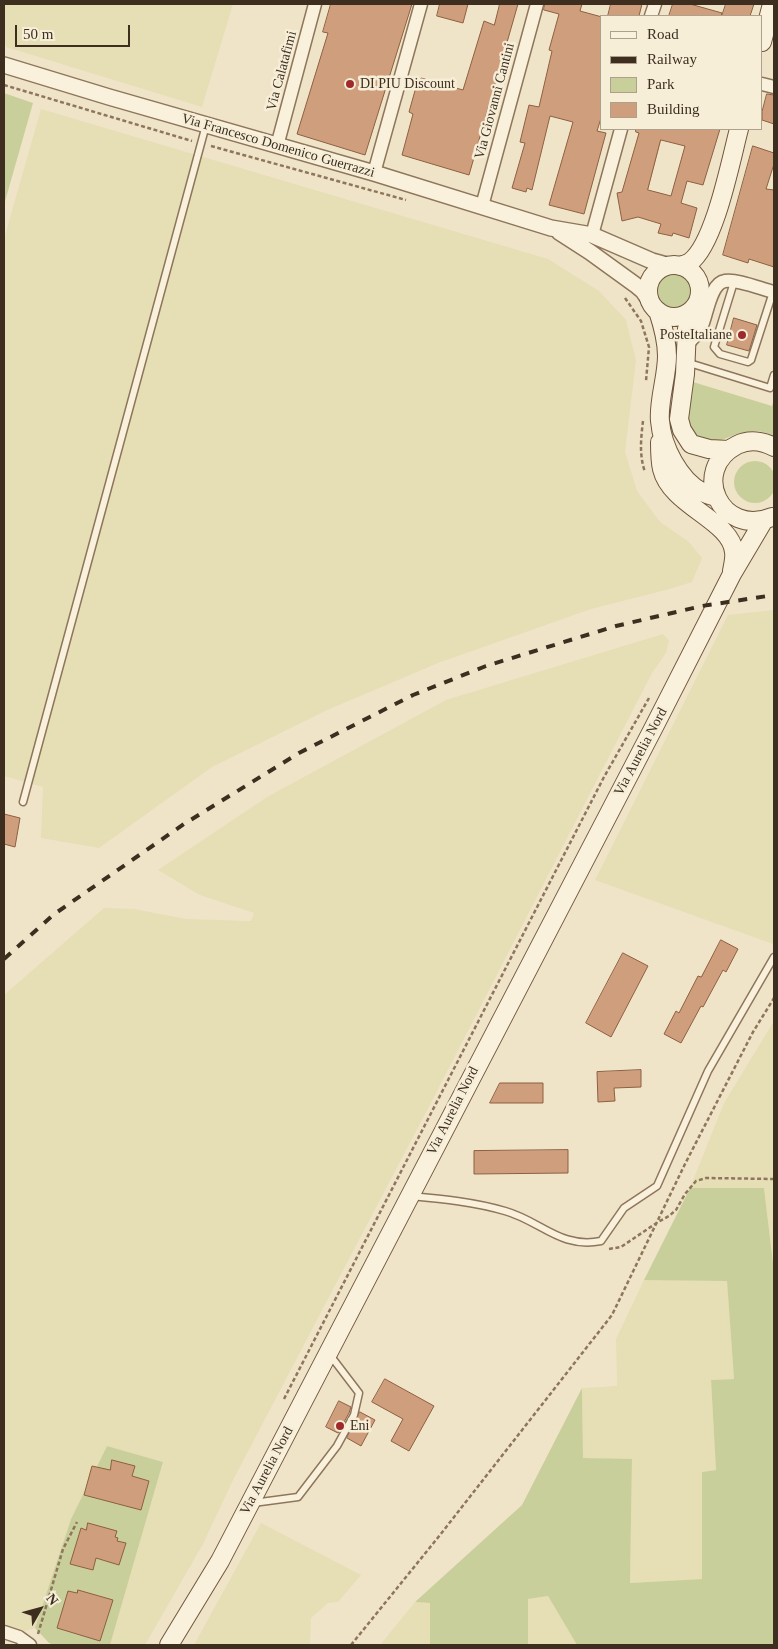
<!DOCTYPE html>
<style>
body{margin:0}
#map{position:relative;width:778px;height:1649px;overflow:hidden;background:#f0e4c8;font-family:"Times New Roman",serif}
canvas{display:block}
.frame{position:absolute;inset:0;border:5px solid #3d2e20;pointer-events:none}
.legend{position:absolute;left:600px;top:15px;width:162px;height:115px;box-sizing:border-box;background:#f7eed8;border:1px solid #ada18e;margin:0;padding:6px 9px;list-style:none;font-size:15px;color:#3d2e20}
.legend li{display:flex;align-items:center;gap:10px;height:25px}
.legend b{width:25px;border:1px solid #ada18e}
.north{position:absolute;left:15px;top:1584px;width:50px;height:50px;-webkit-text-stroke:4px #f7eed8;paint-order:stroke;rotate:52deg;font-size:14px;font-weight:700;line-height:20px;text-align:center;color:#3d2e20}
.north::after{content:'';display:block;margin:auto;width:18px;height:22px;background:#3d2e20;clip-path:polygon(50% 0,100% 100%,50% 72%,0 100%)}
.scale{position:absolute;left:15px;top:25px;width:115px;height:22px;box-sizing:border-box;border:2px solid #3d2e20;border-top:0;padding-left:6px;font-size:15px;line-height:18px;white-space:nowrap;color:#3d2e20;-webkit-text-stroke:4px #f7eed8;paint-order:stroke}
</style>
<div id="map">
<canvas width="778" height="1649"></canvas>
<div class="frame"></div>
<ul class="legend">
<li><b style="height:6px;background:#faf1dc"></b>Road</li>
<li><b style="height:6px;background:#3d2e20"></b>Railway</li>
<li><b style="height:14px;background:#c9cf9b"></b>Park</li>
<li><b style="height:14px;background:#cf9f7d"></b>Building</li>
</ul>
<div class="north">N</div>
<div class="scale">50 m</div>
</div>
<script>
const ctx = document.querySelector('canvas').getContext('2d');
ctx.lineJoin = 'round';
function paint(path, color) { ctx.fillStyle = color; ctx.fill(path, 'evenodd'); }
function trace(path, color, width, dash) { ctx.strokeStyle = color; ctx.lineWidth = width; ctx.lineCap = dash ? 'butt' : 'round'; ctx.setLineDash(dash || []); ctx.stroke(path); }
function write(font, color, halo, rows, align = 'center') {
  ctx.font = font + ' "Times New Roman",serif'; ctx.lineWidth = 5; ctx.setLineDash([]); ctx.textBaseline = 'middle'; ctx.strokeStyle = halo; ctx.fillStyle = color; for (const [text, x, y, turn = 0] of rows) {
    ctx.save(); ctx.translate(x, y); ctx.rotate((+turn || 0) * Math.PI / 180); ctx.textAlign = isNaN(turn) ? turn : align; if (halo) ctx.strokeText(text, 0, 0); ctx.fillText(text, 0, 0); ctx.restore();
  }
}
paint(new Path2D(`
 M4,4H233L202,107L6,47L4,39Z
 M41,109L548,259L599,291L626,320L636,360L625,452L637,491L660,522L689,542L702,558L692,582L666,590L591,609L438,663L325,711L212,767L99,848L41,838L43,787L4,776V239Z
 M774,610V942L773,944L595,880L728,615Z
 M663,634L669,640L666,653L652,673L434,1097L233,1480L203,1544L145,1645H110L163,1462L107,1446L71,1519L35,1628L25,1631L4,1625V995L104,908L134,909L186,919L251,921L254,913L200,895L158,870L267,797L446,700Z
 M774,1021V1265L773,1263L764,1188H690L724,1103Z
 M644,1280H727L734,1379L711,1380L716,1470L702,1472V1579L630,1583L632,1460L583,1458L582,1388L617,1386L616,1339Z
 M261,1523L361,1575L338,1602L328,1603L311,1618L310,1645H194Z
 M548,1596L577,1645H528V1599Z
 M415,1602L430,1603V1645H380Z`), '#e6deb5');
paint(new Path2D(`
 M4,93L33,103L4,205Z
 M657 292a17 17 0 1 1 34 0a17 17 0 1 1-34 0Z
 M690,369L695,370L693,382L772,406L774,399V435C768,434 762,431 755,431C725,431 715,457 687,427Z
 M734 482a21 21 0 1 1 42 0a21 21 0 1 1-42 0Z
 M690,1188H764L773,1263L774,1265V1645H577L548,1596L528,1599V1645H430V1603L415,1602L522,1505L582,1388L583,1458L632,1459L630,1583L702,1579V1472L716,1470L711,1380L734,1379L727,1281L644,1280Z
 M107,1446L163,1462L110,1645H54L49,1643L35,1628L71,1519Z`), '#c9cf9b');
const building = new Path2D(`
 M331,4H412L365,155L297,134L328,33L323,32Z
 M440,4H468L463,23L437,16Z
 M500,4H518L469,175L402,155L413,114L409,112L416,87L419,88L421,78L463,90L484,21L494,25Z
 M545,4H582L580,11L602,17V115L597,131L606,133L584,214L549,205L573,122L550,116L532,190L527,188L526,192L512,188L525,143L520,142L529,105L539,107L552,51L549,50L559,14L544,10Z
 M611,4H642L639,16H608Z
 M673,4H690L722,13L721,16H669Z
 M726,4H754L750,16H722Z
 M767,94L774,95V124L762,120V112Z
 M636,129H720L703,185L687,181L681,203L697,208L689,238L673,233L672,236L658,233L661,224L638,217L622,221L617,193L622,192L639,133L636,132ZM661,140L685,146L671,196L648,190Z
 M753,146L774,153V164L766,189L774,190V267L749,259L748,263L723,255Z
 M734,318L757,325L749,351L727,345Z
 M4,814L20,818L15,847L4,844Z
 M721,940L738,949L726,972L723,970L703,1007L701,1006L681,1043L664,1034L676,1011L679,1013L698,976L701,977Z
 M623,953L648,966L611,1037L586,1023Z
 M641,1070V1087L614,1088L615,1101L598,1102L597,1072Z
 M500,1083H543V1103H490Z
 M568,1150V1173L474,1174V1151Z
 M385,1379L434,1406L409,1451L391,1441L403,1419L372,1402Z
 M339,1401L351,1407L349,1413L338,1433L326,1427Z
 M360,1412L375,1420L361,1446L347,1438Z
 M112,1460L135,1466L132,1476L149,1481L141,1510L84,1495L92,1466L110,1470Z
 M88,1523L117,1531L115,1537L118,1538L117,1541L126,1543L119,1565L96,1558L93,1570L70,1564L81,1528L86,1530Z
 M78,1590L113,1600L100,1641L57,1628L68,1591L77,1593Z`);
paint(building, '#cf9f7d');
trace(building, '#8d5f41', 1);
const service = new Path2D(`
 M734,282L714,347L720,354L748,362L751,360L773,292
 M686,362L770,388L774,375
 M23,802L206,125
 M411,1196C443,1199 474,1202 505,1211C541,1221 560,1249 601,1241L624,1208L657,1186L708,1071L774,957
 M253,1503L298,1497L337,1446L354,1415L359,1393L330,1355`);
const minor = new Path2D(`
 M651,16L655,4
 M762,84L774,87
 M277,146L315,4
 M374,173L421,4
 M482,206L537,4
 M592,235L621,129
 M686,346C691,340 697,335 701,328C707,316 710,283 725,281C738,279 761,289 774,292
 M4,1632L19,1637L30,1645`);
const tertiary = new Path2D(`
 M4,65L109,97L374,173L551,228L592,235L652,261L670,266
 M559,232L590,252L637,286L643,291L651,303`);
const secondary = new Path2D(`
 M762,42L772,4
 M648 291a26 26 0 1 1 52 0a26 26 0 1 1-52 0Z
 M680,266C683,265 687,264 690,262C715,244 731,159 739,129
 M695,306L687,329L685,374L679,419L682,430L691,444L709,449L729,450
 M658,311C663,326 667,340 667,356C667,377 658,402 660,421C662,446 679,480 702,492C706,494 712,496 716,497
 M660,442C660,451 660,461 662,469C671,506 731,520 734,552C735,558 733,565 732,571
 M772,517C721,538 689,470 737,445C749,439 763,441 774,447
 M169,1645L220,1561L654,727L732,574L764,520`);
trace(service, '#8d765c', 9);
trace(minor, '#8d765c', 15);
trace(tertiary, '#8d765c', 18);
trace(secondary, '#6f573f', 20);
trace(new Path2D(`
 M4,85L192,141
 M211,146L406,200
 M625,298L641,321L649,347L646,381
 M643,421C641,438 639,455 645,472
 M609,1249L621,1247L658,1222L669,1216L676,1210L685,1194L696,1181L706,1178L774,1179
 M284,1399L604,777L649,698
 M38,1634L63,1549L77,1522
 M351,1645L440,1535L612,1315L685,1164L753,1032L774,998`), '#8d765c', 2.5, [4, 2.5]);
trace(service, '#faf1dc', 6);
trace(minor, '#faf1dc', 12);
trace(tertiary, '#faf1dc', 15);
trace(secondary, '#faf1dc', 18);
trace(new Path2D(`
 M4,959L53,915L184,824L299,753L413,695L486,666L616,626L702,606L774,595`), '#3d2e20', 4, [9, 9]);
for (const [x, y, r, color] of [
 [350,84,5,"#9e2a2b"],
 [742,335,5,"#9e2a2b"],
 [340,1426,5,"#9e2a2b"]
]) { const dot = new Path2D(); dot.arc(x, y, r, 0, 2 * Math.PI); ctx.fillStyle = color; ctx.fill(dot); trace(dot, '#f7eed8', 2); }
write('14px', '#3d2e20', '#f7eed8', [
 ["Via Calatafimi",282,71,-75],
 ["Via Giovanni Cantini",495,101,-75],
 ["Via Francesco Domenico Guerrazzi",278,146,16],
 ["Via Aurelia Nord",641,752,-62],
 ["Via Aurelia Nord",453,1111,-63],
 ["Via Aurelia Nord",267,1471,-62]
]);
write('14px', '#3d2e20', '#f7eed8', [
 ["DI PIU Discount",360,84],
 ["PosteItaliane",732,335,"right"],
 ["Eni",350,1426]
], 'left');
</script>
